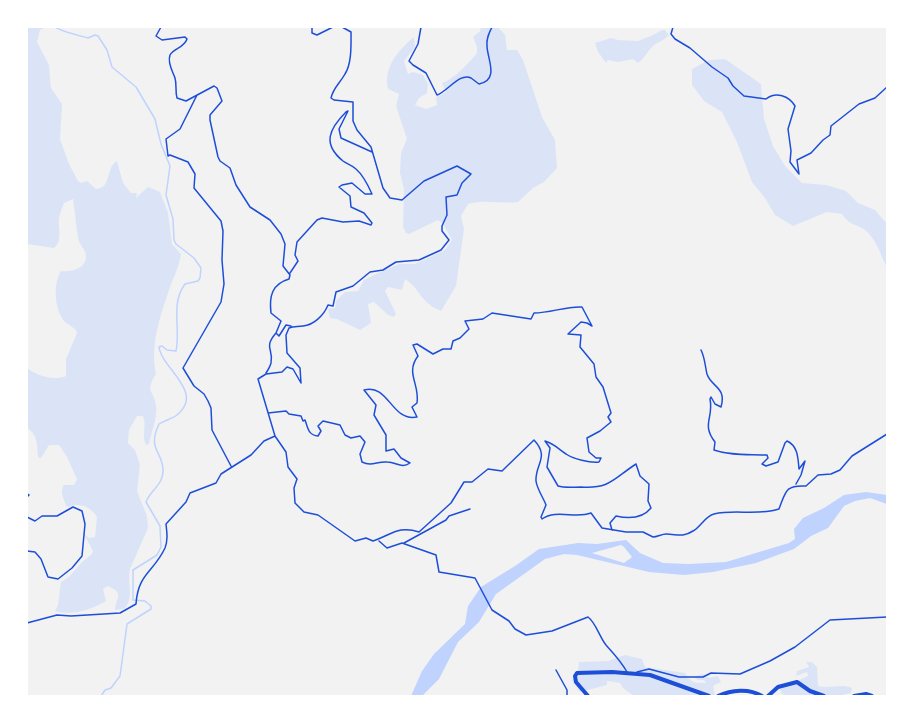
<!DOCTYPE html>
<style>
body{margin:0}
#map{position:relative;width:914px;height:723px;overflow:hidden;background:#f2f2f2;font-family:Barlow,sans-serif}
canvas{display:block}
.frame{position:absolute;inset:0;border:28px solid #fff;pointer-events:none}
</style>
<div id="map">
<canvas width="914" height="723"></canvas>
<div class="frame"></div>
</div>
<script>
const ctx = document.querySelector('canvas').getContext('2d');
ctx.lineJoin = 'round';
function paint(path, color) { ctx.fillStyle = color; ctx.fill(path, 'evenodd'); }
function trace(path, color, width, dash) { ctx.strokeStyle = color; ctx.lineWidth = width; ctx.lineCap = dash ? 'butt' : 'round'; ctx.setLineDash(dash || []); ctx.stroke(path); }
paint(new Path2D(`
 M27,27H46L40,30L37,42L49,65L51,88L62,104L60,139L69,164L78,181L81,183L87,181L96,189C112,188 105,168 117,161L123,183L131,193H137L136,198L148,187L160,192L168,213L172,244L181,254C179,268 173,278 169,290C160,317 150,345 156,374C145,392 153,389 156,405C158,417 151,433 149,444L146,445C141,436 147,426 143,416H137L129,430L128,443L135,450L140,465L137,491L147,516L148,528L130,569C127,584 135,598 124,609L115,610C116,596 125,594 108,586L103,589L106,601C90,610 73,616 55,611L58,605L61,582L69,577L82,562L92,554L93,551L84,534L89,538L95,537L97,517C91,507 79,502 69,507L66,506C64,498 59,492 64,485H74L77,479L67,457L59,445H49L41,458L38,457C37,445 38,435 27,428V368C38,376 53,381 66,376V359L77,333L76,330C73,327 68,325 65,322C54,310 53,283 61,271C71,272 87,269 86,255C85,249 79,244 78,238C76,225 75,212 73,199L64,203C62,208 60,213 59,218C58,230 63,240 54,248L27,244Z
 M481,27H498L505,35L507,50H517L523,60L542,117L555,140L557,168L544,182L533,188L518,202C500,204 485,199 468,204L461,216L464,229L456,286L441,311C419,302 421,289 405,279L402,290L388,287L385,291L396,314L394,317L388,315L374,302L368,304L371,323L360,330L337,319L330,318L328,309L335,308L336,301L345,292L358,291L364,280L378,273L399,264H415L445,250L452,240L443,224L438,220L409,234L406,233L403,227L404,189L400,173L401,153L407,139L396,106L399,94L388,89C383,68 398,50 414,37L415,47L404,61L408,74L413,72L423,75L428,84L427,93L419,98L415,105L426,109L437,105L436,97L446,92L442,83C454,79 469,63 477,53V47L473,37L480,31Z
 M662,30H665L669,35C664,41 657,42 652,47C647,52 644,59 638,63L633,59L618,62L608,60L606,63L598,52L595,43L611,38L618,40L638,41L653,35Z
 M725,59L761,84L764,119L773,146L785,166L802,183L826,185L846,191L858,203L875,210L887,224V268C881,256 876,238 865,230C855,223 850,226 842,214L827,212L793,226L775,215L765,198L752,182L737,142L722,112L704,101L692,85V69L709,60Z
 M625,655L642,659L645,667L685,673C691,683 694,683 706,683L704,680H698L693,677L703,674L709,678L718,676L721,682L713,686L715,696H634L623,688L620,683L607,681V685L580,692L572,681L578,671L579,662L608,661Z
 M806,662H812L817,667L818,686C829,689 841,683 852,688L851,693L838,696H790L782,694L780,689L808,676L807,672L796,676L797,671L809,667Z`), '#dbe4f7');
paint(new Path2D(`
 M866,492L887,495V504L870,498L855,501L844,506L828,528L811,536L794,549L756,563L713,572L684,575L649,572L577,555L564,554L545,559L496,594L479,622L458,642L439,679L422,696H411L422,671L434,654L465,624L468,606L481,587L515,566L539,549L578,543L597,544L626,540L640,553L663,563L689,564L726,562L789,543L795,539L794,529L803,518L824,508L844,495ZM621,545L624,547L632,557L624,563L592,553Z`), '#bfd3fe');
trace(new Path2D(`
 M55,27C60,31 81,36 88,38L95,35L98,36L107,50L112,67L136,87L155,119L161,144L170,166L166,195L173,219L174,240L176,244L194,258L201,268L200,278L198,281L185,284C170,304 181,329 176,351L167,350L162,346L159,347C162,369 205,392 177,415C172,419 165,420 159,424C147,449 162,451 163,469C164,485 150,490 146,502L160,526L161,547L157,555L133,570V600L145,601L151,606V609L127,624L120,676L111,688L105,690L101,696`), '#bfd3fe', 1.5);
trace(new Path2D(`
 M161,27L156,36L162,40L185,37L187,39C184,48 174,48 170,55C167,63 173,72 175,78C177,85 175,91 177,98L186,101L214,86L217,88L222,101L210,115V120L218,157L220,161L230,168L236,185L250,207L270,220L281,234L285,244L283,266L290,275L289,279C272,284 269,296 271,313L281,321L276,333
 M312,27V33L317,35L333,27
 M421,27L418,44L409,61L413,65L426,73L437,95C447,92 460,72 471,78C474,80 476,82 479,84C500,80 487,58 487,46C486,39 489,33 492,27
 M673,27L671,34L675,39L690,48L712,67L728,78L733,86L744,96L766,99C776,91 789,96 795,106L788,129L791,151L790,162L799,174L797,160L811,153L823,140L830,135L831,126L859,104L875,98L887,87
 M197,95L180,129L166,139L168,156L170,155L188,162L195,174L194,188L221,221L223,231L222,260L224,284L221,302L183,368L194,386L204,394L208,401L211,408L212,430L231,466
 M290,273L298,261L295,255L297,242L317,220L322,218L343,222L359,221L371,225L372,223L364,213L351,207L350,196L339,187L342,185L352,183L365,194H372C368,185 363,175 356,169C352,165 347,164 343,161C322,144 329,129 346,112L348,111L339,129L341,138L372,152
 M701,350C705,358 705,366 707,374C711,387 727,387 721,407L715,404L711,397L710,399C714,418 701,424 715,442L714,450C731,456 750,454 767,455L768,458L762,464L766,466L778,462L785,443L787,441C798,446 798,458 799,469L805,461L801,475L796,484
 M266,373C268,370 270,367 271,363C274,349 263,348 276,333L279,336L286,325L291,326
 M268,413L286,411L289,414L301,416L303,421L305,420C308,428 308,435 318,436L321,431L318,426L323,421L340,425L345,435L351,438L360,436L365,442L360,454L362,462C372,467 377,461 387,462C397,462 401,469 410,463L401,458L394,449L386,451V435L374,415L376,405L364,390C389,383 391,422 417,417L412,407L417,403C420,384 405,373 418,356L413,345L417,344L433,354L443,349H451L453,341L460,338L469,329L465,321L483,319L492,313L531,319L534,313C551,313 566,306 582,307L592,326L587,323L581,322L568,334L581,335L580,347L594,364L596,377L603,387L611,413L608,417L611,422L600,431L587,438L589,452L596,458H601L599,462C590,463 573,459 566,454C558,449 555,444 545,441L550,448L547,467L558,486C565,488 573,487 581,487C610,489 613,479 636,464L640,476L649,484L648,501L651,508C642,519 629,519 616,516L610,523L612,530
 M275,436L286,452L288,467L297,479L294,488L295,503L304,512L318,515L355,541L366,538L373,541C391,535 399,525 419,532L451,503L464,482H472L488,469L502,471L534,440C550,457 535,464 536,481C537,489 543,497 546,505L541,517L542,519C556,509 576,519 591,513L602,528L626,532H643L653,537C657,537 662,534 666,534C677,534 682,538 693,531C701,527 705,516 714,514C735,509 757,516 779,509C786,491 785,485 806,486L818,475L831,474L840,470L852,456L887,434
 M27,471V472
 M27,494L29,495L27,497
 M27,517L35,521L42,516H57L73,507L82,511L85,524L82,556L72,568L58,579L48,577L41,559L35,552L27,551
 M379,541L387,548L402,543L436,555L439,572L475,578L492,610L509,621L515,629L526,635L552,631L588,617C596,623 599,636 606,645C614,654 621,661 627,672
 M404,543L446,520L449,516L470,509
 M27,623L57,615L71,616L120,613L136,604C138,573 154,572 165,548C168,540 167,533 166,524L186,502L190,493L216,483L221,474L251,455L264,441L275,436L258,379L266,374L282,372L287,367L293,369L301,383L300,368L287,353L286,335L289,328C294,326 298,327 303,326C314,325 324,315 328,305L333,306L336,292L353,286L370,272L383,270L396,262L419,260L441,250L449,240L442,231V226L447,215L446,197L457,195L462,183L471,174L457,166L424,181L402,200L390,198L383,188L371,147L357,130L353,121V102L334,100L331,98C333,88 340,83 345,74C352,63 351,44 351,32L342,27
 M556,670L567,690V696
 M637,672L649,669L679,677H703L711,673L740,674L770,661L795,647L830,620L887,617`), '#1d4ed8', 1.5);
trace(new Path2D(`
 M588,696L576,682L575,676L577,673L612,672L650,675L709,696
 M718,696C731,690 749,688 762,696
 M768,696L778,687L797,682L810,691L824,696
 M854,696L866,694L872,696`), '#1d4ed8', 4);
</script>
